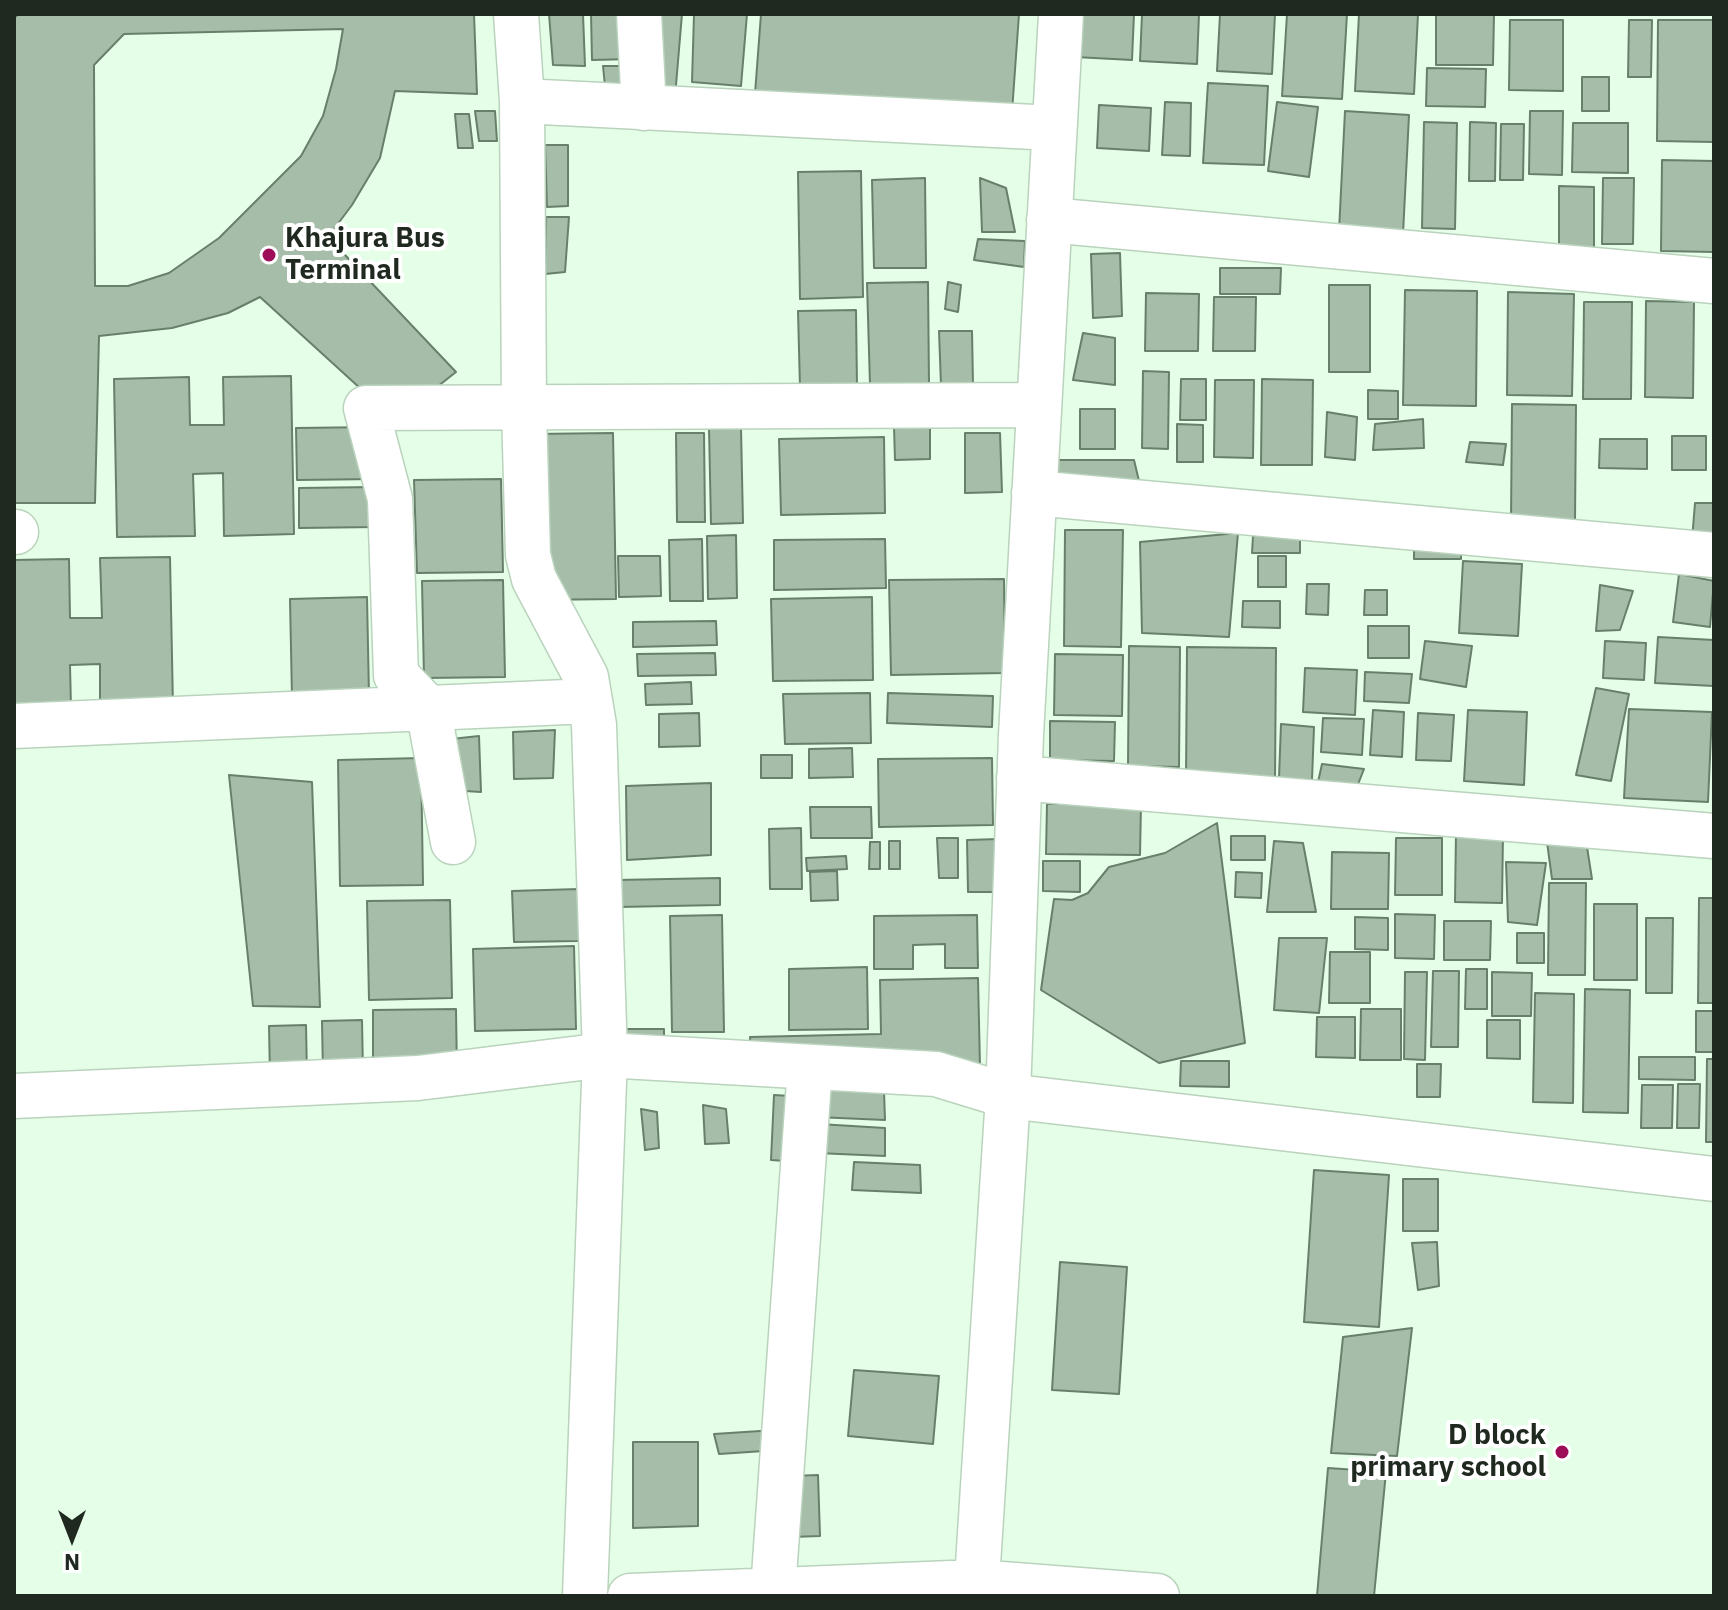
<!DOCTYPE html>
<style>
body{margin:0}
#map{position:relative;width:1728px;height:1610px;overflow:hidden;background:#e5fee8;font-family:"IBM Plex Sans",sans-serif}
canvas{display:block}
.frame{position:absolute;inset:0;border:16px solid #1f2920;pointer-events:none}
.north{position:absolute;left:32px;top:1498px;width:80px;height:80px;-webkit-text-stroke:6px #fff;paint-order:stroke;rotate:180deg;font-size:22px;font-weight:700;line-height:32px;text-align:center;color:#1f2920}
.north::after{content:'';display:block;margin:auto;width:28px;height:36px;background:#1f2920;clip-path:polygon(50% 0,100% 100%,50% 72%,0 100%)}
</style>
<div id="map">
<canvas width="1728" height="1610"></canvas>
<div class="frame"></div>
<div class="north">N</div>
</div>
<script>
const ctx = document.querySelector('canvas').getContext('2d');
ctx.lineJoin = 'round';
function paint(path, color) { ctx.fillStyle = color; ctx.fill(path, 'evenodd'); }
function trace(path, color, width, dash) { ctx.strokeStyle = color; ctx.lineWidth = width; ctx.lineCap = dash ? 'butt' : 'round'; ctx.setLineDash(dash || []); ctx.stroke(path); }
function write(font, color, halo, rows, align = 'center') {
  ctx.font = font + ' "IBM Plex Sans",sans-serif'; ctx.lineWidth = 8; ctx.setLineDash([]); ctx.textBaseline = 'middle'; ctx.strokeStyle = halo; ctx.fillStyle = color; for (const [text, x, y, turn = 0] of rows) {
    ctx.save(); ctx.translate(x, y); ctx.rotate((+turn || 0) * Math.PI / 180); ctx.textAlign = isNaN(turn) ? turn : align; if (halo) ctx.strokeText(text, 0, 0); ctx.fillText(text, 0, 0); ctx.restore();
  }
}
const building = new Path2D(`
 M19,14H474L477,94L395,91L380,158L352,205L328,237L456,372L395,420L260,297L228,313L172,328L99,336L95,503H14V18ZM343,29L336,69L323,116L301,156L219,238L169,273L128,286H95L94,65L124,34Z
 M549,14H583L585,66L553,65Z
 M591,14H632V59L592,60Z
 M646,14H682L675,97L640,94Z
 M694,14H747L741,86L692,82Z
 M761,14H1019L1011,126L754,107Z
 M1077,14H1134L1132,60L1075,57Z
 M1142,14H1199L1197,64L1140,61Z
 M1220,14H1275L1272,74L1217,71Z
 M1287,14H1347L1342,99L1282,96Z
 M1359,14H1418L1414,94L1355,91Z
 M1436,14H1494L1493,65H1436Z
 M1510,20H1563V91L1509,90Z
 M1629,20H1652L1651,77H1628Z
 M1658,20H1714V142L1657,141Z
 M603,66H635L634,84L605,86Z
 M1427,68L1486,69L1485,107L1426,106Z
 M1582,77H1609V111H1582Z
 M1208,83L1268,86L1264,165L1203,163Z
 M1165,102L1191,103L1190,156L1162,155Z
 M1277,102L1318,107L1309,177L1268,171Z
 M1099,105L1151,108L1149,151L1097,148Z
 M475,111H495L497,141H479Z
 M1345,111L1409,115L1403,234L1339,231Z
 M1530,111H1563L1562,175L1529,174Z
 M455,114H469L473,148H458Z
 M1424,122L1457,123L1455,229L1422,228Z
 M1470,122L1496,123L1495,181H1469Z
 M1573,123H1628V173L1572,172Z
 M1501,124H1524L1523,180H1500Z
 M545,145H568V206L547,207Z
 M1662,160L1714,161V252L1661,251Z
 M861,171L863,297L800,299L798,172Z
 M925,178L926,268H874L872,180Z
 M980,178L1006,188L1015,232H982Z
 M1603,178H1634L1633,244H1602Z
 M1559,186L1594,187V248H1559Z
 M546,217H569L565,272L545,274Z
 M978,239L1025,241L1024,267L974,260Z
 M1120,253L1122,316L1093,318L1091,254Z
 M1220,268H1281L1280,294H1220Z
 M928,282L929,385H870L867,283Z
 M948,282L961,285L958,312L945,309Z
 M1329,285H1370V372H1329Z
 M1405,290L1477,291L1476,406L1403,405Z
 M1508,292L1574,294L1572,396L1507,395Z
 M1146,293L1199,294L1198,351H1145Z
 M1214,297H1256L1255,351H1213Z
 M1646,301L1694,302L1693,398L1645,397Z
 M1584,302H1632L1631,399H1583Z
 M856,310L857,386L800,388L798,311Z
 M939,331H972L973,385H941Z
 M1083,333L1115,338V385L1073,380Z
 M1143,371L1169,372L1168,449L1142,448Z
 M291,376L294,534L224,536L223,473L193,474L195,536L117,537L114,379L189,377L190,425H224L223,377Z
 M1181,379H1206V420H1180Z
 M1262,379L1313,380L1312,465H1261Z
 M1215,380H1254L1253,458L1214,457Z
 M1368,390L1398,391V419H1368Z
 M1512,404L1576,405L1575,521L1511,520Z
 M1080,409H1115V449H1080Z
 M1327,412L1357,417L1355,460L1325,457Z
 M1423,419L1424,448L1373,450L1375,424Z
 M1177,424L1203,425V462H1177Z
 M930,426V459L895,460L894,427Z
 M376,427L377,479L297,480L296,428Z
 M709,428H741L743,523L711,524Z
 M613,433L616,599L536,600L533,434Z
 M676,433H704L705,522H677Z
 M965,433H1000L1002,492L965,493Z
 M1672,436H1706V470H1672Z
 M884,437L885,513L781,515L779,439Z
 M1600,439H1647V469L1599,468Z
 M1470,442L1506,444L1503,465L1466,462Z
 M1052,460H1134L1145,506L1049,502Z
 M501,479L503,572L417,573L414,480Z
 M376,487L377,527L299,528V488Z
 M1695,503H1714V544L1692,540Z
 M1414,522L1461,523V559H1414Z
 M1065,530H1123L1121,647L1064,646Z
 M1238,533L1229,637L1142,633L1140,542Z
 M736,535L737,598L708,599L707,536Z
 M1253,536H1300V553H1252Z
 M702,539L703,601H670L669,540Z
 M885,539L886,588L774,590V540Z
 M618,556H660L661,596L619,597Z
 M1258,556H1286V587H1258Z
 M170,557L173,707H100V664L70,665L71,708L14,709V560L69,559L70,618H102L100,558Z
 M1463,561L1522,564L1518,636L1459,633Z
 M1679,574L1714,581L1710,627L1673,622Z
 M1004,579L1005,673L891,675L889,580Z
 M503,580L505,677L424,678L422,581Z
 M1307,584H1329L1328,615L1306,614Z
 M1600,585L1633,591L1620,630L1596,631Z
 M1365,590H1387V615H1364Z
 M367,597L369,696L292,698L290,599Z
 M872,597L873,680L773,681L771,599Z
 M1243,601H1280V628L1242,627Z
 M716,621L717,645L633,647V622Z
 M1368,626H1409V658H1368Z
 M1658,637L1714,640V686L1655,683Z
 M1425,641L1472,646L1466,687L1420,679Z
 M1605,641L1646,643L1644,680L1603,678Z
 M1129,646L1180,647L1179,767L1128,766Z
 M1187,647L1276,648L1275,781L1186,779Z
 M715,653L716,675L638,676L637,654Z
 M1055,654L1123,655L1122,716L1054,715Z
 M1305,668L1357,670L1355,715L1303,712Z
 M1365,672L1412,674L1409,703L1364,701Z
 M691,682L692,704L646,705L645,684Z
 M1596,688L1629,694L1611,781L1576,775Z
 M870,693L871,743L785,744L783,694Z
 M888,693L993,696L992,727L887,723Z
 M1629,709L1712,712L1708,802L1624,798Z
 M1373,710L1404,712L1402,757L1370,755Z
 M1468,710L1527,712L1524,785L1464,781Z
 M699,713L700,746L659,747V714Z
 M1418,713L1454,715L1451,761L1416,760Z
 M1323,718L1364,719L1362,755L1321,752Z
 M1050,721L1115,722L1114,761L1050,760Z
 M1281,724L1314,727L1312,780L1279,778Z
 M555,730L553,778L514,779L513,732Z
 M479,736L481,792L449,790L442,740Z
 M852,748L853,777L809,778V749Z
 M761,755H792V778H761Z
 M421,758L423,885L340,886L338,760Z
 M992,758L993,825L879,827L878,759Z
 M1322,764L1364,769L1353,797L1316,791Z
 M229,775L312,782L320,1007L253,1006Z
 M711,783V855L627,860L626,786Z
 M1047,804H1141L1140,855L1046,854Z
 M810,807H871L872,838H811Z
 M1217,823L1245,1043L1159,1063L1041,990L1054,899L1072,900L1088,893L1109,867L1165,853Z
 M801,828L802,889H770L769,829Z
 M1456,832L1503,833L1502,903L1455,902Z
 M1231,836H1265V860H1231Z
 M937,838H958V878H939Z
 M1396,838H1442V895H1395Z
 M999,839L1000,892H968L967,840Z
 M889,841H900V869H889Z
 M1274,841L1303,843L1316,912H1267Z
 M870,842H880V869H869Z
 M1547,842L1587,847L1592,879H1552Z
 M1332,852L1389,853L1388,909H1331Z
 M846,856L847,869L807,871L806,858Z
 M1043,861H1080V892L1043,891Z
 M1506,862L1546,863L1537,925L1508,922Z
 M837,871L838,900L811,901L810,872Z
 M1236,872L1262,873L1261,898L1235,897Z
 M720,878V905L618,907L617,880Z
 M1549,883H1586L1585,975H1548Z
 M579,889V941L514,942L512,891Z
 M1699,898H1714V1003H1698Z
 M450,900L452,998L369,1000L367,901Z
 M1594,904H1637V980H1594Z
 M1395,914L1435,915L1434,959L1395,958Z
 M722,915L724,1032H672L670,916Z
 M977,915L978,968H945V944L913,945V969H874V916Z
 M1355,917L1388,918V950L1355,949Z
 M1646,918H1673L1672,993H1646Z
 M1444,921H1491L1490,960H1444Z
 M1517,933H1544V963H1517Z
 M1279,938H1327L1319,1013L1274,1010Z
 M574,946L576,1029L475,1031L473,949Z
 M1330,952H1370V1003H1329Z
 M867,967L868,1029L789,1030V969Z
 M1466,969H1487V1009H1465Z
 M1433,971H1459L1458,1047H1431Z
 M1405,972H1427L1425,1060L1404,1059Z
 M1492,972L1532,973L1531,1016H1492Z
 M978,978L980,1067L751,1071L750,1037L881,1034L880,980Z
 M1585,989L1630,990L1628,1113L1583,1112Z
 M1535,993L1574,994L1573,1103L1533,1102Z
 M456,1009L457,1074L373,1075V1010Z
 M1361,1009H1401V1060H1360Z
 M1696,1011H1714V1052H1696Z
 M1317,1017H1355V1058L1316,1057Z
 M362,1020L363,1074H323L322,1021Z
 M1487,1020H1520V1059L1487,1058Z
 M306,1025L307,1077H270L269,1026Z
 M622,1029H664V1065L623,1066Z
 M1639,1057H1695V1080L1639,1079Z
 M1707,1059H1714V1142H1706Z
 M1181,1061H1229V1087L1180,1086Z
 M1417,1064H1441L1440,1097H1417Z
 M1678,1084H1700L1699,1128H1677Z
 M1642,1085H1673L1672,1128H1641Z
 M818,1089L884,1091L885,1120L816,1117Z
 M774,1095L807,1097L800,1162L771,1160Z
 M703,1105L726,1109L729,1143L705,1144Z
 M641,1109L657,1112L659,1148L645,1150Z
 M819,1124L885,1128V1156L817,1153Z
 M854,1162L920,1165L921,1193L852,1190Z
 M1314,1170L1389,1175L1379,1327L1304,1322Z
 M1403,1179H1438V1231H1403Z
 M1437,1242L1439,1286L1418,1290L1412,1243Z
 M1060,1262L1127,1267L1119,1394L1052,1390Z
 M1412,1328L1397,1456L1331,1453L1343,1337Z
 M854,1370L939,1376L933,1444L848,1436Z
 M776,1430L779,1450L719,1454L714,1434Z
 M633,1442H698V1526L633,1528Z
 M1328,1468L1386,1472L1374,1596H1317Z
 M818,1475L820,1536L792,1537L791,1476Z`);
paint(building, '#a6bea9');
trace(building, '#687f6b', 2);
const minor = new Path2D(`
 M516,14L522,101L524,408L528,555L534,579L586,677L594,725L605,1055L585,1596
 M639,14L644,108
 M522,101L1054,128
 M1049,220L1714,281
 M1034,493L1714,555
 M14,532H16
 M14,726L590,701
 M1019,778L1714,836
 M453,842L428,708L396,675L390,499L366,408L1039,405
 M14,1096L418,1078L605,1055L936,1074L1008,1096L1714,1179
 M773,1590L810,1067
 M630,1596L976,1582L1157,1596
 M976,1596L1008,1096L1021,735L1061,14`);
trace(minor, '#bad3bd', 47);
trace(minor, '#fff', 44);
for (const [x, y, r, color] of [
 [269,255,8,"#9e0d57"],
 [1562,1452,8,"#9e0d57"]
]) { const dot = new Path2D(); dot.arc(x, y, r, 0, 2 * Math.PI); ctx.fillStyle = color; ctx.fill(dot); trace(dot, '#fff', 3); }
write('bold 28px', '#1f2920', '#fff', [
 ["Khajura Bus",285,239],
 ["Terminal",285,271],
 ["D block",1546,1436,"right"],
 ["primary school",1546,1468,"right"]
], 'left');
</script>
